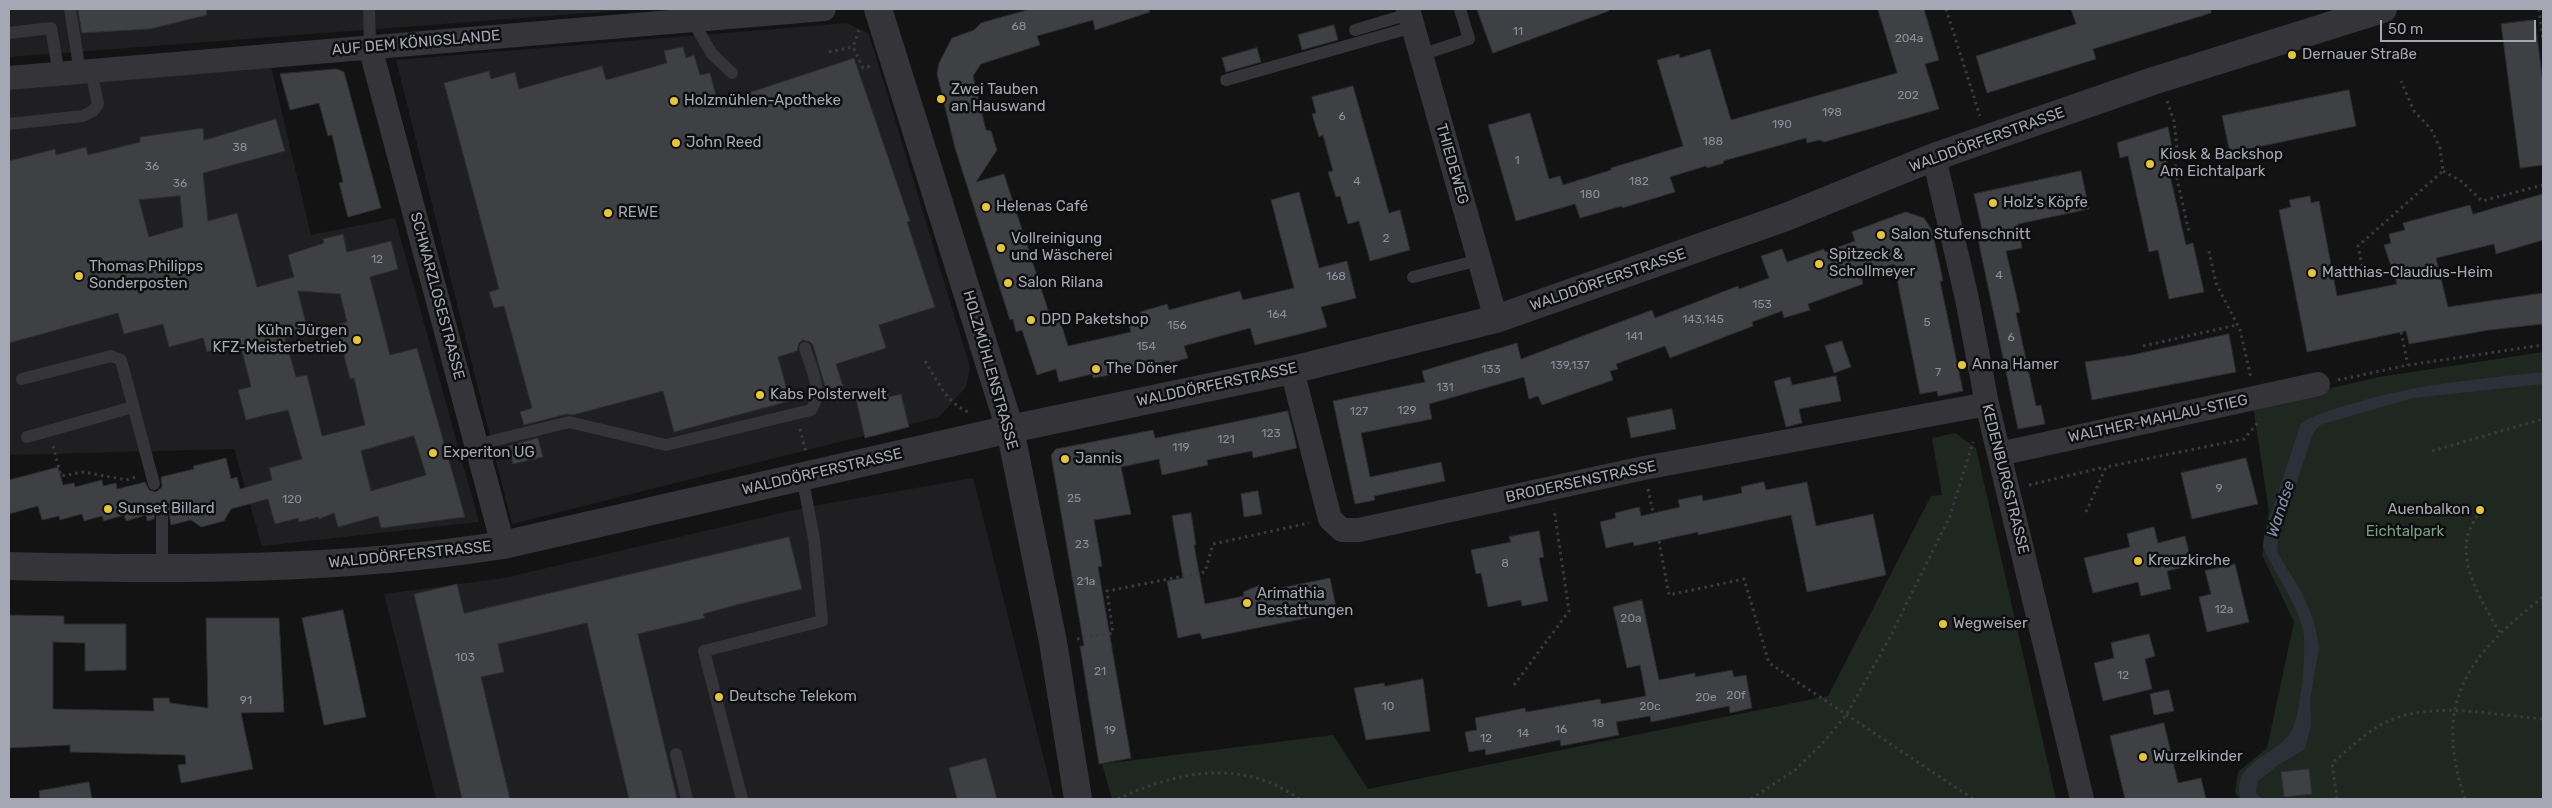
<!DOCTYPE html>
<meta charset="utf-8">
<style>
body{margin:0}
#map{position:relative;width:2552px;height:808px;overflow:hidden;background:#131314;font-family:Rubik,sans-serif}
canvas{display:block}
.frame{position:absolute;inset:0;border:10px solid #a5a8b4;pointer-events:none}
.scale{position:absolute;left:2380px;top:20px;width:156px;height:22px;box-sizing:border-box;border:2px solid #a5a8b4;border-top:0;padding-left:6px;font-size:15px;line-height:18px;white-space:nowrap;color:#a5a8b4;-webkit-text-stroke:4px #0e0e0f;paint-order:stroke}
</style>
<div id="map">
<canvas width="2552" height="808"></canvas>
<div class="frame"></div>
<div class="scale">50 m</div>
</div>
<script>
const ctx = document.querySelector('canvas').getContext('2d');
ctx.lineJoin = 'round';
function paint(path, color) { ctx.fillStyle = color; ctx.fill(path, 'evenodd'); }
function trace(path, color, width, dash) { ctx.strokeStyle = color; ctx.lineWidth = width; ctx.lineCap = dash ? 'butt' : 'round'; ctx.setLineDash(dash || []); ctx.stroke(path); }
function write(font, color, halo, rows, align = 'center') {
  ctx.font = font + ' Rubik,sans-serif'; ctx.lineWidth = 5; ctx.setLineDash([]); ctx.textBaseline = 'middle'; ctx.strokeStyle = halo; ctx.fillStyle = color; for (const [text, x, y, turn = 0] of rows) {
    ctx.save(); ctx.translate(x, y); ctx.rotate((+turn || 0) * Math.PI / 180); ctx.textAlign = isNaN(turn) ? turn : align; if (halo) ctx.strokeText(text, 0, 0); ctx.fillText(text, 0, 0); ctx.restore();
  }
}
paint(new Path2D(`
 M9,9H641L9,57Z
 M847,23L869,34L970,367L966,387L939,417L512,524L396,60Z
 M271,67L311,235L395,218L479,522L262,546L234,449L9,455V90Z
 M973,478L1054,799H436L384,594L504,578L807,507Z`), '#1f1f21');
paint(new Path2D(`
 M2543,352V799H2239L2235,792L2238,772L2267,748L2294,622L2262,555L2269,511L2253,406L2379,377Z
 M1955,433L1976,448L2056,799H1112L1102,764L1333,735L1368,789L1828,696L1931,496L1942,495L1932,438Z`), '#1f2721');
paint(new Path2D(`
 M2543,372V384L2413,398L2320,425L2313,433L2278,538L2277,552L2302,593L2314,622L2319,647L2310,700L2311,725L2305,749L2278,765L2257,782L2256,793L2262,799H2241C2229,763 2276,756 2291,732C2301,717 2307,648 2303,630C2298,605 2274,572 2263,547L2264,536L2301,423C2318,413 2336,408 2355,403C2416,384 2479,379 2543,372Z`), '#2c3139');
const building = new Path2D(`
 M78,9H206L207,15L150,29L82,33Z
 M1031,9H1149L1150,12L1095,30L1093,20L1037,36L1040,45L981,64L973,76L986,130L991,131L997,150L976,182L1004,174L1051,319L1059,317L1068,346L1131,332L1128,321L1142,317L1140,312L1167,304L1169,310L1240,291L1243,300L1294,288L1271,200L1299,192L1319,268L1347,261L1356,298L1321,307L1327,327L1304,333L1255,345L1250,328L1184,346L1188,358L1170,363L1169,360L1132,371L1093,378L1092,374L1059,382L1056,369L1037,375L1022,330L1016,332L1013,319L1010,320L955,148L937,74L939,63L952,38L974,30L981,23Z
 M1477,9H1609V11L1493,53Z
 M1878,9H1924L1939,60L1925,64L1939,109L1824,142L1820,140L1807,143L1806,138L1723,161L1724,163L1707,168L1706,166L1670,177L1675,192L1622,208V206L1580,218L1575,204L1516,221L1488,125L1530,113L1549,179L1560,176L1563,185L1611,170V168L1683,146L1657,60L1679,54L1680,58L1710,49L1731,120L1897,73Z
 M2071,9H2211V13L2093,49L2096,59L1987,93L1976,56L2076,24Z
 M2535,20L2543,83V165L2520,168L2501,24Z
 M1334,25L1338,40L1302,50L1298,35Z
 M683,47L686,58L694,55L700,75L710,73L718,103L854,58L910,221L907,222L935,307L879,325L886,348L836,364L843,386L826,390L813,345L810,342L803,340L799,343L797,351L778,357L790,401L674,432L663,391L573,415L567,414L524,425L520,412L532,408L504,306L494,308L489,292L499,289L444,83L489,71L491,79L515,72L519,89L602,66L606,80L667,63L664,51Z
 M1257,48L1261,62L1226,72L1222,58Z
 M337,69L344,72L381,208L348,217L339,183L343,182L332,135L328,136L319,103L290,110L280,74Z
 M1353,86L1389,213L1400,210L1410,250L1370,261L1359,221L1348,224L1340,196L1336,197L1328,172L1333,171L1323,135L1319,137L1312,114L1316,113L1312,97Z
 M2349,90L2356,126L2230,153L2222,116Z
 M276,119L285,151L203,173L208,221L237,213L257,287L294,277L288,255L324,243L323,239L343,234L347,252L391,241L398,269L370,277L390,355L417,348L465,517L381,528L378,516L338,527L334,513L319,519L318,517L299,522L298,518L275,524L268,499L231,509L224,521L201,527L191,520L171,525L169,513L162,509L155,513L154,519L147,521L146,515L126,521L124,515L104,521L102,516L84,521L82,514L60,520L59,516L42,520L38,506L9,514V480L58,467L63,485L74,483L75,487L102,480L103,486L116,483L117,489L145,482L149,490L156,492L162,487L161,477L194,469L193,466L226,458L231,479L237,477L240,489L272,480L269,468L302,459L288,410L246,420L238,390L251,387L240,343L207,352L203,338L169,347L163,324L124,334L118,313L9,343V161L55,149L56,155L86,147L88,155L140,142V137L203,128L204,140ZM180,196L183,227L149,237L139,200ZM298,291L340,294L347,322L336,325L350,379L354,378L365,425L322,436L307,375L296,377L285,338L308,332ZM414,436L426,475L371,491L361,451Z
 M2168,127L2173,152L2165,154L2186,245L2193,243L2204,292L2169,299L2158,250L2149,252L2128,156L2120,158L2117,143Z
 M2081,171L2089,209L2018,224L2022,248L2006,251L2020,312L2016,313L2036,406L2041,405L2045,424L2018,429L1978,239L1984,238L1974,194Z
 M2543,194V240L2496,254L2494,244L2436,258L2448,307L2543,293V324L2489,330L2409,344L2406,331L2307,352L2279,210L2291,207L2289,200L2310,196L2311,203L2319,201L2337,296L2397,284L2384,245L2391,243L2389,234L2405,230L2403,223L2470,205L2473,214Z
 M1906,212L1924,218L1932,230L1943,281H1940L1963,391L1938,396L1937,391L1920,394L1894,264L1861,276L1863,284L1808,304L1810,310L1784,318L1782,311L1752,322L1753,326L1670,358L1665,346L1616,364L1618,369L1610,371L1613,380L1542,405L1538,396L1529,399L1524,377L1429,404L1432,419L1361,433L1370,477L1441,462L1445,481L1374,496L1375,500L1355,504L1333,401L1425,382L1422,371L1517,343L1521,359L1652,310L1655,318L1738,286L1739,289L1769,278L1761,256L1782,249L1787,262L1824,249L1825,252L1855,241L1852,232Z
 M2229,334L2236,372L2092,400L2085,362L2132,355Z
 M1842,341L1851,367L1834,373L1825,346Z
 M1836,376L1841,401L1799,409L1802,423L1786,427L1774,381L1790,377L1792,385Z
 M887,390L889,397L901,394L909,427L865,438L856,399Z
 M1672,409L1676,429L1631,438L1627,418Z
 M1288,411L1297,448L1253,458L1252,451L1207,460L1208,465L1162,475L1159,459L1121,467L1131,514L1094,520L1102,566L1098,567L1131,758L1099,764L1080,646H1084L1051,455L1056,449L1153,430L1155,438Z
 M538,438L543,457L513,464L509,446Z
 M2246,458L2258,504L2192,519L2181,473Z
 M1764,482L1766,490L1807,482L1816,526L1873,514L1886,575L1807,592L1791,515L1698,535V532L1634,546L1633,542L1606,548L1600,522L1616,518L1615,513L1639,507L1641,516L1680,507L1678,500L1702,495L1703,501L1742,493L1741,487Z
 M1258,491L1262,514L1244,517L1241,494Z
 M1191,513L1196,545H1194L1205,604L1244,596L1243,592L1260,585L1261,592L1330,578L1337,612L1202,639L1200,633L1178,638L1167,581L1183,578L1172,516Z
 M2154,527L2158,543L2185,536L2192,565L2167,571L2171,589L2141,596L2138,582L2093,593L2084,558L2130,547L2127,534Z
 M1539,531L1544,557L1539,558L1548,601L1522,606L1521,600L1488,607L1481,573L1476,574L1471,550L1511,542L1509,537Z
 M789,537L802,589L736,605L703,614L705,618L638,634L677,799H629L587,623L498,644L504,672L481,677L510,799H462L414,594L457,584L464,613Z
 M2235,564L2249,622L2207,632L2199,597L2211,594L2205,571Z
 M1642,600L1659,680L1695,673V677L1732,670L1734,677L1746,675L1752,708L1730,713L1729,706L1651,722L1650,716L1616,722L1619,735L1561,746L1560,740L1486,755L1485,749L1469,752L1465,732L1477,730L1475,718L1525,708L1526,712L1600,699L1601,704L1646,696L1640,665L1627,668L1613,607Z
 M343,610L366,717L324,725L302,618Z
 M9,615L64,616V624H126V670L85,671V643L53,642V709L154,711L153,698H169L170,703L208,708L206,618H279L284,712L241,713L253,769L181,783L178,765L186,764L185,755L70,752V745L9,748Z
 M2149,634L2155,656L2145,659L2152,689L2103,701L2094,663L2114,658L2111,643Z
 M1423,679L1430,731L1366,740L1354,688L1384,683L1385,686Z
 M2169,690L2174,711L2154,715L2150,694Z
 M2164,723L2178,783L2201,778L2206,799H2125L2110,736Z
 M986,758L997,799H957L949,768Z
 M2309,769L2312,794L2284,797L2281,772Z
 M89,782L92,799H40L39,791Z`);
paint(building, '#3f4044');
trace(building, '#2d2d30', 1);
trace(new Path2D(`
 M1946,9L1980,116
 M2539,9L2543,40
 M859,30L853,47L863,68L872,66
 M829,52L853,47
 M2167,101L2174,121L2177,148L2175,170L2189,232
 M2443,171L2461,181L2482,201L2543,185
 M2209,251L2216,283L2240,330L2251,378
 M2365,279L2358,246L2443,171L2440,148L2431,129L2414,111L2401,81
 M2401,332L2408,365
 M2143,346L2237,325
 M925,361C938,382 947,404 971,413
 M2338,380L2408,365L2543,345
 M800,429L806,452
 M53,446L61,476L84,472L126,480L136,477
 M2432,451L2543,419
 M2029,485L2105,467
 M1648,489L1653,513
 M2480,510C2476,519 2469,528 2467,538C2461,571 2485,606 2500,633
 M2086,512L2106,467L2244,439L2260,420
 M1659,541L1669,595L1744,579L1769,663L1973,799
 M1077,639L1113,633L1107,591L1205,572L1213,544L1309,523
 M1514,685L1569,611L1554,509
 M1118,799C1177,771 1243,758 1299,799
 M1751,799L1795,770L1822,744L1847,714L1890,637L1950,516L1973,442
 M2337,799L2332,763C2347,751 2363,735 2380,725C2428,699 2492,715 2543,719
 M2465,799C2432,701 2468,656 2543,597`), '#3a3b40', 3, [2.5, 4]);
trace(new Path2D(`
 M70,9L80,72
 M369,9L370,47
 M692,20L712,54L732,73
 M1355,30L1409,14
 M9,33L51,28L59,74
 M1421,55L1469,39L1460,9
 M1226,80L1413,27
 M9,124L83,116L93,111L98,104L91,71
 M1413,277L1479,260
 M22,379L111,356L121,360L154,484
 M27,437L133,407
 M476,445L569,422L666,445L811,410C824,392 811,368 805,348
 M162,517V568
 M676,754L687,799
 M742,799L704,651L822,621L814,539L802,476`), '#343439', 12);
trace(new Path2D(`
 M1408,9L1496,319
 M370,47L503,545
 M9,78L824,9
 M1934,157L1967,299L1987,404L2082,799
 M1292,370L1330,519L1342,530H1359L1644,468L1987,404
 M1999,454L2318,384`), '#343439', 24);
trace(new Path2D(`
 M878,9L1010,429L1053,642L1078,799
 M9,566C174,570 340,571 503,545L1010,429L1292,370L1496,319L1786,217L1934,157L2153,81L2383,9`), '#343439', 28);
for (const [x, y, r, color] of [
 [2292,55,5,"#e5c53a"],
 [941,99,5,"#e5c53a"],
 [674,101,5,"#e5c53a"],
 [676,143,5,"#e5c53a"],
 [2150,164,5,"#e5c53a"],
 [1993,203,5,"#e5c53a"],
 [986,207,5,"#e5c53a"],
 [608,213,5,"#e5c53a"],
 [1881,235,5,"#e5c53a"],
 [1001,248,5,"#e5c53a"],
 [1819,264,5,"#e5c53a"],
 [2312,273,5,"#e5c53a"],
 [79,276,5,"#e5c53a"],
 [1008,283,5,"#e5c53a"],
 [1031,320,5,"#e5c53a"],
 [357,340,5,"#e5c53a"],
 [1962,365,5,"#e5c53a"],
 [1096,369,5,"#e5c53a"],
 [760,395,5,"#e5c53a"],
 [433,453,5,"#e5c53a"],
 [1065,459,5,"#e5c53a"],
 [108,509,5,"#e5c53a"],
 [2480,510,5,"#e5c53a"],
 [2138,561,5,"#e5c53a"],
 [1247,603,5,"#e5c53a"],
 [1943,624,5,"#e5c53a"],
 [719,697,5,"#e5c53a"],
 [2143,757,5,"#e5c53a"]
]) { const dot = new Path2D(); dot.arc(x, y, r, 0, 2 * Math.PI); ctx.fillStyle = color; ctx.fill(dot); trace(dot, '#0e0e0f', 2); }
write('12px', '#8c8e98', null, [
 ["68",1019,27],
 ["11",1518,32],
 ["204a",1909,39],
 ["202",1908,96],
 ["198",1832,113],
 ["6",1342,117],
 ["190",1782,125],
 ["188",1713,142],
 ["38",240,148],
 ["1",1517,161],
 ["36",152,167],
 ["4",1357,182],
 ["182",1639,182],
 ["36",180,184],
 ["180",1590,195],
 ["2",1386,239],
 ["12",377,260],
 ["4",1999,276],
 ["168",1336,277],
 ["153",1762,305],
 ["164",1277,315],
 ["143,145",1703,320],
 ["5",1927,323],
 ["156",1177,326],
 ["141",1634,337],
 ["6",2011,338],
 ["154",1146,347],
 ["139,137",1570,366],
 ["133",1491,370],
 ["7",1938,373],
 ["131",1445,388],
 ["129",1407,411],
 ["127",1359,412],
 ["123",1271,434],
 ["121",1226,440],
 ["119",1181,448],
 ["9",2219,489],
 ["25",1074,499],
 ["120",292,500],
 ["23",1082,545],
 ["8",1505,564],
 ["21a",1086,582],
 ["12a",2224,610],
 ["20a",1631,619],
 ["103",465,658],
 ["21",1100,672],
 ["12",2123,676],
 ["20f",1736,696],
 ["20e",1706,698],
 ["91",246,701],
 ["10",1388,707],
 ["20c",1650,707],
 ["18",1598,724],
 ["16",1561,730],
 ["19",1110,731],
 ["14",1523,734],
 ["12",1486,739]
]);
write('15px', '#a5a8b4', '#0e0e0f', [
 ["AUF DEM KÖNIGSLANDE",416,43,-5],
 ["WALDDÖRFERSTRASSE",1987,140,-20],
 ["THIEDEWEG",1452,164,74],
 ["WALDDÖRFERSTRASSE",1608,280,-19],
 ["SCHWARZLOSESTRASSE",437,296,75],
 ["HOLZMÜHLENSTRASSE",990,370,74],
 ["WALDDÖRFERSTRASSE",1217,385,-12],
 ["WALTHER-MAHLAU-STIEG",2158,419,-12],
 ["WALDDÖRFERSTRASSE",822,472,-13],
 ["KEDENBURGSTRASSE",2005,479,76],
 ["BRODERSENSTRASSE",1581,482,-12],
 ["WALDDÖRFERSTRASSE",410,555,-6]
]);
write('15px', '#a5a8b4', '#0e0e0f', [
 ["Dernauer Straße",2302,55],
 ["Zwei Tauben",951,90],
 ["an Hauswand",951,107],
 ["Holzmühlen-Apotheke",684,101],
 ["John Reed",686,143],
 ["Kiosk & Backshop",2160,155],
 ["Am Eichtalpark",2160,172],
 ["Holz's Köpfe",2003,203],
 ["Helenas Café",996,207],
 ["REWE",618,213],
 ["Salon Stufenschnitt",1891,235],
 ["Vollreinigung",1011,239],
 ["und Wäscherei",1011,256],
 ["Spitzeck &",1829,255],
 ["Schollmeyer",1829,272],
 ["Thomas Philipps",89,267],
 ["Sonderposten",89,284],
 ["Matthias-Claudius-Heim",2322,273],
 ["Salon Rilana",1018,283],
 ["DPD Paketshop",1041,320],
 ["Kühn Jürgen",347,331,"right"],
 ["KFZ-Meisterbetrieb",347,348,"right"],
 ["Anna Hamer",1972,365],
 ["The Döner",1106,369],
 ["Kabs Polsterwelt",770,395],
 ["Experiton UG",443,453],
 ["Jannis",1075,459],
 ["Sunset Billard",118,509],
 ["Auenbalkon",2470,510,"right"],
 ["Kreuzkirche",2148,561],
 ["Arimathia",1257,594],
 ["Bestattungen",1257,611],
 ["Wegweiser",1953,624],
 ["Deutsche Telekom",729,697],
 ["Wurzelkinder",2153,757]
], 'left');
write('15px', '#7d9e84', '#0e0e0f', [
 ["Eichtalpark",2405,532]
]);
write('italic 16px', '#7e90ad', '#0e0e0f', [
 ["Wandse",2281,509,-72]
]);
</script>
